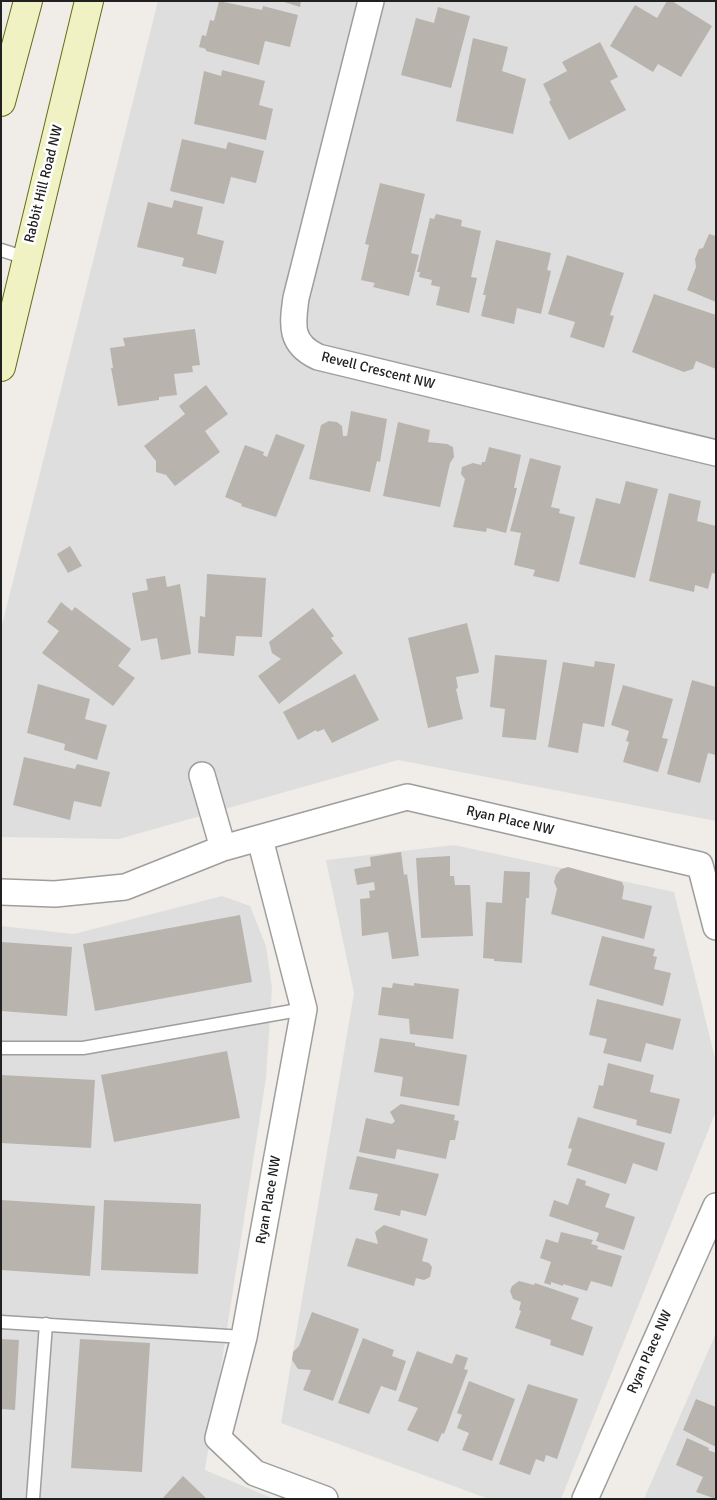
<!DOCTYPE html>
<style>
body{margin:0}
#map{position:relative;width:717px;height:1500px;overflow:hidden;background:#f0ede8;font-family:Signika,sans-serif}
canvas{display:block}
.frame{position:absolute;inset:0;border:2px solid #212121;pointer-events:none}
</style>
<div id="map">
<canvas width="717" height="1500"></canvas>
<div class="frame"></div>
</div>
<script>
const ctx = document.querySelector('canvas').getContext('2d');
ctx.lineJoin = 'round';
function paint(path, color) { ctx.fillStyle = color; ctx.fill(path, 'evenodd'); }
function trace(path, color, width, dash) { ctx.strokeStyle = color; ctx.lineWidth = width; ctx.lineCap = dash ? 'butt' : 'round'; ctx.setLineDash(dash || []); ctx.stroke(path); }
function write(font, color, halo, rows, align = 'center') {
  ctx.font = font + ' Signika,sans-serif'; ctx.lineWidth = 5; ctx.setLineDash([]); ctx.textBaseline = 'middle'; ctx.strokeStyle = halo; ctx.fillStyle = color; for (const [text, x, y, turn = 0] of rows) {
    ctx.save(); ctx.translate(x, y); ctx.rotate((+turn || 0) * Math.PI / 180); ctx.textAlign = isNaN(turn) ? turn : align; if (halo) ctx.strokeText(text, 0, 0); ctx.fillText(text, 0, 0); ctx.restore();
  }
}
paint(new Path2D(`
 M158,1H716V821L398,760L119,839L1,837V629Z
 M454,845L674,892L716,1062V1111L561,1499H489L281,1423L354,993L326,860Z
 M222,896L250,906L266,946L272,988L266,1078L205,1470L274,1499H1V926L74,934Z
 M716,1333V1499H644Z`), '#dedede');
paint(new Path2D(`
 M219,1L262,10L263,6L298,15L290,47L265,41L259,65L206,51V49L199,47L202,35L206,36L210,20L214,21Z
 M281,1H301L300,7Z
 M667,1H672L712,26L681,77L658,64L653,72L610,46L635,5L657,18Z
 M438,7L470,16L451,88L401,75L416,18L434,23Z
 M473,38L508,47L502,71L526,79L513,134L456,121Z
 M600,42L618,77L610,81L626,110L569,140L549,102L551,100L543,84L567,71L562,62Z
 M222,70L265,81L259,105L273,109L266,140L194,124L204,71L221,76Z
 M182,139L226,149L228,142L264,151L256,183L231,177L224,204L170,191Z
 M380,183L425,194L411,253L419,255L409,296L373,287L375,283L361,280L369,245L365,244Z
 M174,200L203,207L197,234L224,241L216,274L182,266L184,258L137,247L148,202L172,208Z
 M436,214L462,220L461,226L481,231L471,277L477,278L469,313L436,305L440,287L431,285L432,280L419,277L420,272H417L430,218L434,219Z
 M709,234L716,236V302L687,290L696,267L695,259L699,249L703,248Z
 M496,240L551,253L547,270L551,271L541,314L517,308L514,324L481,316L486,295H483Z
 M567,255L624,273L610,315L614,316L604,348L570,337L575,322L548,314Z
 M654,294L716,315V369L696,361L693,369L684,372L632,352Z
 M195,329L200,365L192,366L193,372L174,374L177,395L159,397V400L118,406L111,368H113L110,348L125,346L123,338Z
 M206,385L228,414L205,431L220,452L175,486L166,475L156,472V461L144,446L185,414L179,406Z
 M351,411L387,419L380,462L377,461L370,492L309,479L321,425L329,421L337,422L342,426L343,436H347Z
 M398,422L430,430L428,442L447,444L453,447L454,457L450,463L440,507L383,496Z
 M276,434L305,445L276,517L241,506L242,504L225,497L245,445L264,452L263,455L267,457Z
 M489,447L521,455L514,488H517L506,533L487,528L486,532L453,527L465,479L461,474L462,467L473,463L481,465L482,462H485Z
 M530,458L561,466L551,507L560,509L559,513L575,517L559,582L533,576L535,570L514,565L521,533L510,531Z
 M626,481L658,489L635,578L579,564L596,498L620,504Z
 M669,493L701,501L697,521L716,526V574L712,573L708,589L695,585L694,592L649,581Z
 M70,546L82,566L68,573L57,554Z
 M207,574L266,578L262,637L236,636L234,656L198,653L200,616L205,617Z
 M165,576L167,587L180,584L191,654L161,660L157,638L141,641L132,593L148,590L146,579Z
 M61,602L72,611L75,607L131,649L118,666L135,678L113,706L42,653L59,631L47,622Z
 M313,608L334,636L331,638L343,653L279,704L258,676L281,659L272,653L269,642Z
 M467,623L479,671L478,673L456,677L458,688L456,689L463,719L428,728L408,638Z
 M495,655L547,660L536,740L502,737L505,709L490,707Z
 M595,661L615,664L604,727L583,723L578,753L548,747L563,662L594,667Z
 M355,674L379,720L332,743L324,729L317,732L316,730L298,740L283,712Z
 M692,680L716,687V755L708,753L700,783L667,774Z
 M38,684L90,699L85,719L107,725L97,760L64,750L65,744L27,733Z
 M623,685L673,699L662,738L668,739L658,772L623,762L629,742L626,741L629,731L611,725Z
 M24,757L75,769L77,764L110,772L101,807L74,801L70,820L13,805Z
 M401,852L404,875L407,874L419,956L392,959L388,932L362,936L360,899L370,898L369,891L375,890L374,882L357,885L354,869L371,866L370,857Z
 M450,856V876H454L455,885H470L473,936L421,938L416,858Z
 M568,867L622,882L624,887L622,899L652,906L644,939L551,914L557,889L554,882L556,875L561,869Z
 M504,871L530,872L529,898H526L522,963L494,961V959L483,958L486,902L502,903Z
 M240,915L252,982L95,1011L83,944Z
 M602,936L655,949L653,956L657,957L654,969L671,973L663,1006L589,985Z
 M1,942L72,947L67,1016L1,1011Z
 M393,983L414,986V983L459,989L453,1039L410,1034L409,1019L378,1015L382,987L392,988Z
 M597,999L681,1019L673,1050L646,1043L641,1062L603,1053L607,1039L589,1035Z
 M380,1038L415,1043V1046L467,1055L459,1106L400,1096L403,1077L374,1072Z
 M227,1051L240,1118L114,1142L101,1075Z
 M608,1063L654,1075L650,1092L680,1099L671,1134L636,1125L637,1120L593,1108L599,1085L603,1086Z
 M1,1075L95,1080L91,1148L1,1143Z
 M401,1104L455,1115L454,1120L459,1121L455,1140H450L446,1159L397,1149L395,1159L359,1152L366,1118L392,1124L395,1121L390,1112Z
 M578,1117L665,1143L657,1171L633,1163L626,1184L567,1165L572,1149L568,1148Z
 M357,1156L439,1174L426,1216L401,1210L400,1216L374,1210L378,1194L349,1189Z
 M577,1178L586,1181L585,1185L610,1194L605,1207L635,1217L624,1250L596,1241L599,1233L549,1216L554,1200L568,1205Z
 M1,1200L95,1206L90,1276L1,1270Z
 M104,1200L201,1204L198,1274L101,1270Z
 M384,1225L428,1239L422,1261L429,1263L432,1267L430,1277L424,1280L416,1278L414,1286L347,1266L356,1238L378,1244L375,1232Z
 M561,1232L593,1240L591,1244L598,1246L597,1249L622,1256L612,1287L591,1281L587,1291L563,1284V1286L551,1282V1285L544,1283L551,1262L540,1258L546,1239L558,1243Z
 M519,1281L534,1285L535,1283L579,1298L571,1319L593,1327L583,1356L550,1345L551,1340L515,1328L521,1311L519,1310L521,1302L513,1299L510,1291L512,1286Z
 M312,1312L359,1329L333,1401L303,1390L311,1370L298,1369L292,1360L293,1352L299,1346Z
 M363,1338L394,1350L392,1356L406,1361L396,1391L381,1386L369,1414L338,1403Z
 M1,1339L19,1340L15,1410L1,1409Z
 M80,1339L150,1343L142,1472L71,1468Z
 M417,1351L452,1364L456,1354L468,1358L464,1369L468,1370L444,1434L442,1433L438,1442L407,1430L418,1408L398,1401Z
 M469,1381L515,1399L492,1461L462,1450L469,1433L457,1428L462,1415L457,1413Z
 M528,1384L578,1399L557,1459L546,1455L544,1462L536,1459L530,1475L499,1464Z
 M696,1399L716,1407V1447L683,1430Z
 M687,1438L709,1448L708,1450L716,1453V1499L696,1492L703,1477L676,1465Z
 M183,1476L207,1499H162Z`), '#b9b3ae');
const lane = new Path2D(`
 M1,250L26,258
 M1,1048H83L304,1009
 M1,1322L244,1337
 M33,1499L46,1324`);
const street = new Path2D(`
 M371,1L296,298C292,326 290,344 318,357L716,453
 M202,775L223,848
 M260,839L304,1009L244,1337L218,1438L255,1473L325,1499
 M1,892L55,894L125,887L223,848L407,797L700,865L716,927
 M585,1499L716,1206`);
const secondary = new Path2D(`
 M1,102L28,1
 M1,367L89,1`);
trace(lane, '#9e9e9e', 15);
trace(street, '#9e9e9e', 28);
trace(secondary, '#636c13', 30);
trace(lane, '#fff', 12);
trace(street, '#fff', 25);
trace(secondary, '#f0f2c4', 28);
write('14px', '#212121', '#fff', [
 ["Rabbit Hill Road NW",44,184,-76],
 ["Revell Crescent NW",378,371,14],
 ["Ryan Place NW",510,821,13],
 ["Ryan Place NW",269,1200,-80],
 ["Ryan Place NW",650,1352,-66]
]);
</script>
